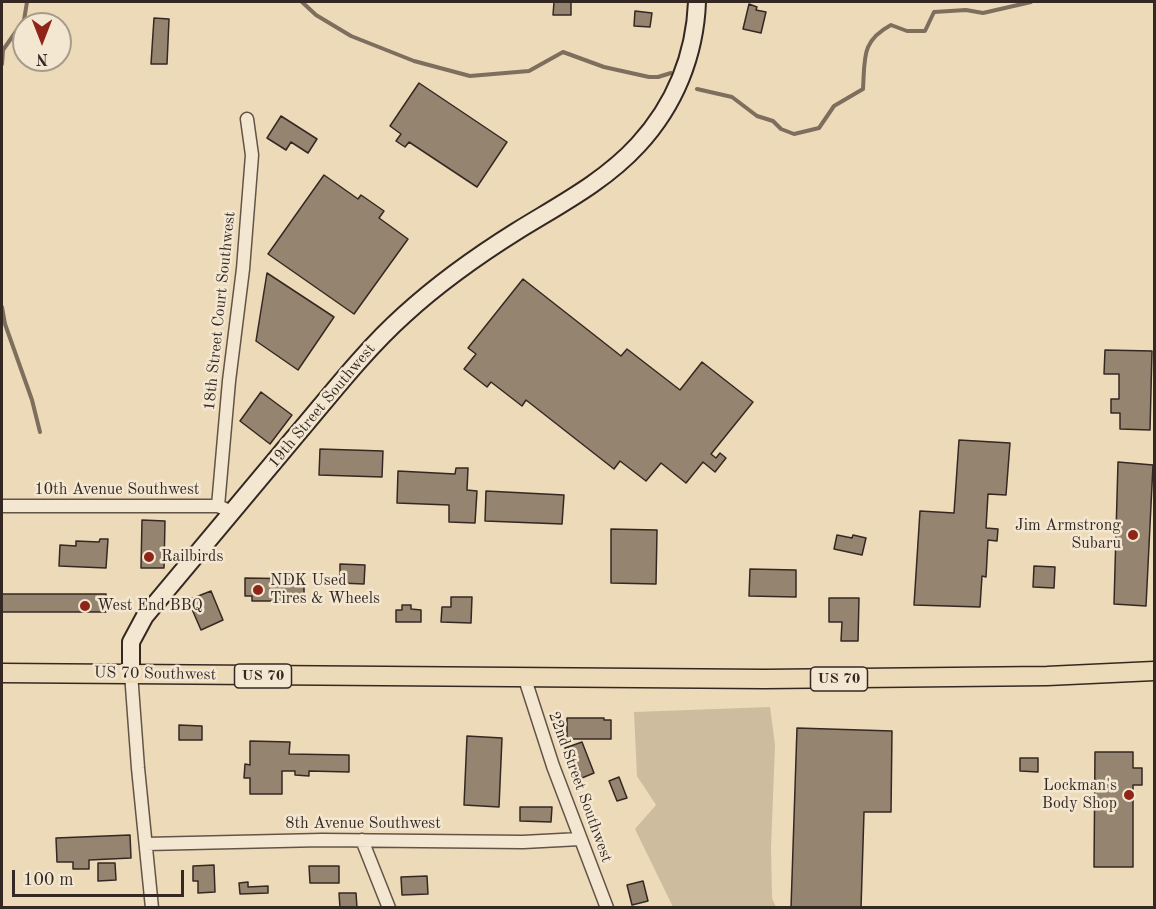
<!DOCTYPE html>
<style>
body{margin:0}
#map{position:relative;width:1156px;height:909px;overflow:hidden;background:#eddab8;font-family:"Old Standard TT",serif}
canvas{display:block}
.frame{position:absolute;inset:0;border:3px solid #352823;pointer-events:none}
.north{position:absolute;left:12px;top:12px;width:60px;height:60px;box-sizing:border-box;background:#f3e7d1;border:2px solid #a79b8b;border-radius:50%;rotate:180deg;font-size:16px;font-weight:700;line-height:24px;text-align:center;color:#352823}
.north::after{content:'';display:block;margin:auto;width:21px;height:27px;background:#8f2418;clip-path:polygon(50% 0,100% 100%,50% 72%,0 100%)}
.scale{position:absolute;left:12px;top:870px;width:172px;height:27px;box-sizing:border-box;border:3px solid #352823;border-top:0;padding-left:8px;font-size:18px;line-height:21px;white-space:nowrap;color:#352823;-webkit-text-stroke:4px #f3e7d1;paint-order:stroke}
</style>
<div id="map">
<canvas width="1156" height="909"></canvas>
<div class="frame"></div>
<div class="north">N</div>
<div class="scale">100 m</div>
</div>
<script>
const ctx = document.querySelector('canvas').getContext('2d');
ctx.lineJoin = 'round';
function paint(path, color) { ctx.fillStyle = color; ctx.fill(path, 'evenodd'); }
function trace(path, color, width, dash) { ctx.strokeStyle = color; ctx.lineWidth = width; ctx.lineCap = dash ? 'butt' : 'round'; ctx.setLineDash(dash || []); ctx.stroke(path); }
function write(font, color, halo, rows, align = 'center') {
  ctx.font = font + ' "Old Standard TT",serif'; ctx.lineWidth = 5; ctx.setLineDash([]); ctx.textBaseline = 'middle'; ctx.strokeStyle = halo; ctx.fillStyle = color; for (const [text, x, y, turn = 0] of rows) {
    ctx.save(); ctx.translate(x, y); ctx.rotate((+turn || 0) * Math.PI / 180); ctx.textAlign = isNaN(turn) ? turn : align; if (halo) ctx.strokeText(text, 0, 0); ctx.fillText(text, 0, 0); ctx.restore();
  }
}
paint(new Path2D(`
 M770,707L775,745L771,848L772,898L776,907H673L635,829L656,805L637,776L634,712Z`), '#cebc9f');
trace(new Path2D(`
 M302,2L316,15L351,36L414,61L470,76L529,71L563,52L604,67L649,77H658L671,73
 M2,64L3,50L24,20L27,2
 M697,89L732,97L757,116L773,121L781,129L794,134L819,128L834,106L863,89C865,58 861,41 891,25L907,31H925L934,12L966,10L983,13L1031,2
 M2,307L5,324L32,400L40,432`), '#7e6e5e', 4);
const building = new Path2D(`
 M554,2H571V15H553Z
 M749,4L757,7L756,10L766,12L761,33L743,29Z
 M635,11L652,13L650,27L634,26Z
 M154,18L169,19L167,64H151Z
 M419,83L507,142L477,187L409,142L405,147L396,141L401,134L390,126Z
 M281,116L317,139L308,153L291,142L286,150L267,138Z
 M324,175L358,199L361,195L384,211L379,218L408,239L354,314L268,254Z
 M267,273L334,317L298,370L256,341Z
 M523,279L621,356L627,349L680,390L702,362L753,402L711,454L716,458L720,453L726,458L715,472L703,462L686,483L661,463L646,481L620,461L614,469L526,400L522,406L491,382L487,387L464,369L476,354L468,348Z
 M1105,350L1152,351L1150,430L1120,429V413H1111V399H1119V374H1104Z
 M261,392L292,415L270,444L240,421Z
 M959,440L1010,443L1006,495L988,494L986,528L998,529L997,541L988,540L986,577L982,576L980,607L914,605L920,511L954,513Z
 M320,449L383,451L382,477L319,475Z
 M1118,462L1153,465L1146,606L1114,604Z
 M456,468H468L467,490L477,491L475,523L449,522V505L397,503L398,471L455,474Z
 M486,491L564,495L562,524L485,521Z
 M142,520L165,521L164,568H141Z
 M611,529L657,530L656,584L611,583Z
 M837,535L852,538L853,535L866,538L862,555L834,549Z
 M100,539H108L106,568L59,566L60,545L76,546V541L99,542Z
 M340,564L365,565L364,584L340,583Z
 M1034,566L1055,567L1054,588L1033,587Z
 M750,569L796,570V597L749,596Z
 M245,578L304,579V601H252V596H245Z
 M211,591L223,620L201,630L188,600Z
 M2,594H106V612H2Z
 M451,597H472L471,623L441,622L442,607H451Z
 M829,598H859L858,641H841L842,622H829Z
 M402,605H411V609L421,610V622H396V610H402Z
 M567,718H604V720H611V739H567Z
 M179,725L202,726V740H179Z
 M797,728L892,731L891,812H864L861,908H791Z
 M467,736L502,738L499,807L464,805Z
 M250,741L290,742L289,754L349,755V772L309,771V776L295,775V771H282V794H250V778H244L245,764L250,765Z
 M582,742L594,773L577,780L565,748Z
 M1095,752H1133V768H1142V785H1133V867H1094Z
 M1020,758H1038V772L1020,771Z
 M619,777L627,798L617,801L609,781Z
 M520,807H552L551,822L520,821Z
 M130,835L131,858L89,860V869H73V862H57L56,838Z
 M98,863H115L116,880L98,881Z
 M214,865L215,892L198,893V881H193V866Z
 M309,866H339V883H310Z
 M427,876L428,894L402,895L401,877Z
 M643,881L648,901L632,905L627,885Z
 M248,882V887L268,886V893L240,894L239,883Z
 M339,893H356L357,908H340Z`);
paint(building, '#958570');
trace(building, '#352823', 1.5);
const street = new Path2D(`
 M2,506H218L225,509
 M218,506L229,381L243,269L252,155L247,119
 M131,673L138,768L152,908
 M524,676L553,766L607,908
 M362,840L389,908
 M146,844L322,840L523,842L580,839`);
const secondary = new Path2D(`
 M131,673V642L145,616C194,557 244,498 293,439C329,397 363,352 404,315C439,283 477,256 517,231C559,205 604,182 638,145C675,105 695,55 697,2`);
const primary = new Path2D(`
 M2,673L765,679L1047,676L1154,671`);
trace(street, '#635448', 15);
trace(secondary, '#352823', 20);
trace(primary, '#352823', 21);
trace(street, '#f3e7d1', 12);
trace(secondary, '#f3e7d1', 16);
trace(primary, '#eddab8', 18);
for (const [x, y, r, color] of [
 [1133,535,6,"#8f2418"],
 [149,557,6,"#8f2418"],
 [258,590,6,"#8f2418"],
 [85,606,6,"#8f2418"],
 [1129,795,6,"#8f2418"]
]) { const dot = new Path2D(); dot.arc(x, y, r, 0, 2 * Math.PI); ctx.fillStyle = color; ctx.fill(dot); trace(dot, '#f3e7d1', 2); }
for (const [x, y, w] of [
 [263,676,57],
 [839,679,57]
]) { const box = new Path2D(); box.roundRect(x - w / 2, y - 12, w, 24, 4.5); ctx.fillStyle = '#f3e7d1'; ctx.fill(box); trace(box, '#352823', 1.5); }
write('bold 15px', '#352823', null, [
 ["US 70",263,676],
 ["US 70",839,679]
]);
write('16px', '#352823', '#f3e7d1', [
 ["18th Street Court Southwest",220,311,-84],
 ["19th Street Southwest",322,406,-50],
 ["10th Avenue Southwest",117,490],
 ["US 70 Southwest",155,674,1],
 ["22nd Street Southwest",580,787,70],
 ["8th Avenue Southwest",363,824]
]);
write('16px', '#352823', '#f3e7d1', [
 ["Jim Armstrong",1121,526,"right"],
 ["Subaru",1121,544,"right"],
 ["Railbirds",161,557],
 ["NDK Used",270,581],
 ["Tires & Wheels",270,599],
 ["West End BBQ",97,606],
 ["Lockman's",1117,786,"right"],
 ["Body Shop",1117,804,"right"]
], 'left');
</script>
